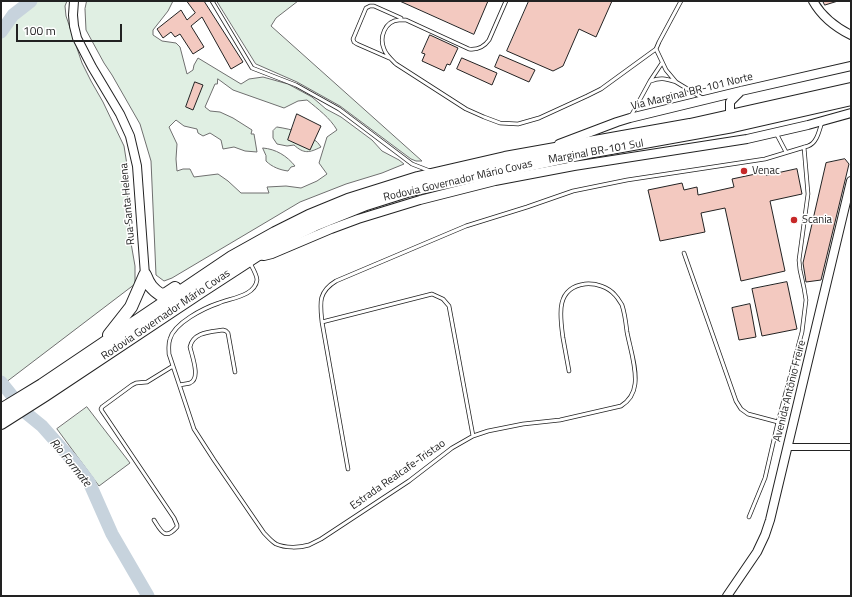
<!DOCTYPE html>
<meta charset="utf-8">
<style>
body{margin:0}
#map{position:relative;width:852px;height:597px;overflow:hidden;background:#fff;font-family:"Titillium Web",sans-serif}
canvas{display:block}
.frame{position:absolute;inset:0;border:2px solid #222;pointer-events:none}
.scale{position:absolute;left:16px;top:24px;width:106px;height:18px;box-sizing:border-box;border:2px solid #222;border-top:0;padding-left:5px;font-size:12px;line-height:14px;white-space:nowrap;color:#222;-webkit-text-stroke:3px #fff;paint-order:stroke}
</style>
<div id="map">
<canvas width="852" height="597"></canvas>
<div class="frame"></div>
<div class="scale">100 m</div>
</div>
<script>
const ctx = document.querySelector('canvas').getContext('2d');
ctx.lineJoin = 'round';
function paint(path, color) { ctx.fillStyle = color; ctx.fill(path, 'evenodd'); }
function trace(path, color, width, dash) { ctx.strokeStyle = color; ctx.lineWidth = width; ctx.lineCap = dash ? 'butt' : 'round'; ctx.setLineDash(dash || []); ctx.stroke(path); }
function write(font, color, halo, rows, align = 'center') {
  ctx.font = font + ' "Titillium Web",sans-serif'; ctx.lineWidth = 3; ctx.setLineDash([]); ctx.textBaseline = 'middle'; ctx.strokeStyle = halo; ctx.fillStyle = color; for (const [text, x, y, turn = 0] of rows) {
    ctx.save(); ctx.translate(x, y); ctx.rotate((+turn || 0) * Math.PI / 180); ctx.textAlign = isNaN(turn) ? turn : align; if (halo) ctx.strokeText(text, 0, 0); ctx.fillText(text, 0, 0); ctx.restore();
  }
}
const green = new Path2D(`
 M31,1H67L65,6L66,16L82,63L91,81L103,102L124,146L127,165L128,207L131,243L135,266V284L1,386V33L13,15Z
 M87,1H173L168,11L153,30V35L162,41L176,43L180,47L187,74L193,70L194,65L198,58L241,84L249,79L263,77L288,84L312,97L326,109L341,117L372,140L382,151L399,160L404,164L382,173L346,184L300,202L172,278L164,281L156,275L151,161L140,124L112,75L104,63L86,30L85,9ZM218,79L233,90L284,108L298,101L307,100C318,109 330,118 337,130L327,137L319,163L327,174L317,181L301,188L286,186L267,187L269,193H241L228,181L218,174L194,177L190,169H183L177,171L176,159L177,144L169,127L176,120L184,126L197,129L198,133L203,136L210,133L221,140L223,149L234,147L245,151L257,152L254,134H251L252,130L233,118L220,112L210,111L205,107L215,84H217Z
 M217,1H298L276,18L271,26L422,161H416L411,159L340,106L297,82L256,64Z
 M277,127C290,129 314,134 321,147C309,153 304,154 294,145L287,146L277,144L273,138V131Z
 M263,148C276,149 287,156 295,166L291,167L288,171C280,170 272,167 266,161V156Z
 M87,407L130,463L99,486L57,429Z`);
paint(green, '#e0efe3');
trace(green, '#6f6f6f', 1);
trace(new Path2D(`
 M1,32L13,15L31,1
 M1,382L26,413L42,426L73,461L89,482L112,534L148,596`), '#c7d3dd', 13);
const building = new Path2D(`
 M187,1H204L243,62L231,69L202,17L191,26L204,47L193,54L180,34L175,37L171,32L163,38L157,29L181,10L187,20L195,13Z
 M400,1H488L474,34Z
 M529,1H612L596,37L579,29L563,66L553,71L507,51Z
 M823,1H838L825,5Z
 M430,35L458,48L450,65L447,64L444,71L422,61L425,54L422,53Z
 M500,55L535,70L529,82L495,67Z
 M462,58L497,73L492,85L457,69Z
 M195,82L203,85L193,110L186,107Z
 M297,114L321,126L310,150L288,140Z
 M845,159L849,164L821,280L806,282L803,263L826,163Z
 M797,169L802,194L770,201L785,271L741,281L725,208L701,213L705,232L660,241L648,190L682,183L684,190L697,187L698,195L734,187L732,179L765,172L766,175Z
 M787,282L797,329L762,336L752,289Z
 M750,304L756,337L739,340L732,308Z`);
paint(building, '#f3c9c0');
trace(building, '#222', 1);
const service = new Path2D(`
 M212,1L252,68L296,85L339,109L412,164L430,171
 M506,1L489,40C484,47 478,50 469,49L406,20C404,20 401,20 399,20C385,21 379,37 384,49C386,55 391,59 396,64L466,109L484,117L500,123L518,124L539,118L587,96L601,89L656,49
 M681,1L659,42L656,49L666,70L676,82L704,99
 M389,58L357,44L354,42L353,39L366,8L370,6H374L401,18
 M651,81C661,77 666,79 676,82
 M631,116L650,81L662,63
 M776,133L786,152
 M684,253L736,401L741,409L748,414L778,422
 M250,263C252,267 257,275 257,280C255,296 231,298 219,303C204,308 174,323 170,339C168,344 169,349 169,354L194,429L214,460L264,533C268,537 271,541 276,544C285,548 299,548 309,545C313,543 317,541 321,539L409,481L452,448L473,436L488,431L523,424L560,420L621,406C629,401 634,393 635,384C637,368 630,348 627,332C626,324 625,314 622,305C620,302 618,298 615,295C608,287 596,283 585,284C555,288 560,316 563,338C565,349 567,360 569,371
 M322,322L432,294L443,299L449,306L473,436
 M180,385C183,384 187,384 190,383C201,379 192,356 190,347C193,332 210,332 223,330L226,331L228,333L235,372
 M348,469L322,322C320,303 318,292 336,281L466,226L527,207L573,191L627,180L765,159L808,146C817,143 819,131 822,122
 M749,517L765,478L778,422L802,332L806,300L804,288L800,270L799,260L808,194L804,147
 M154,520C161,531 165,541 177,527V525L174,518L102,411L101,409L102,407L132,385L136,383L147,382L173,366`);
const minor = new Path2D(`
 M788,447H851`);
const tertiary = new Path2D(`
 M74,1L73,15L74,26L77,38L92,67L120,114L130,136L137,166L145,275
 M813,1C822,17 835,27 851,35
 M730,114V102L741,91
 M559,144L617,122L630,118L741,91L851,66
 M259,255L264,256L272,254L331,229L358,219L420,200L495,181L574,166L747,139L808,125L851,113
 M727,596L757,552L765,535L770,520L851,181`);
const motorway = new Path2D(`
 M145,275C149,285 152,289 161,295L166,294L175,288
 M109,335L131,307L145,275
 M1,410L42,385L232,257L275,233L309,216L348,200L418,178L505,158L690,125L851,89
 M1,423L45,395L200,292L257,255L283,240L314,225L366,204L407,191L547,161L594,151L733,126L851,99`);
trace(service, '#222', 4.5);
trace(minor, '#222', 8);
trace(tertiary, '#222', 10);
trace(motorway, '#222', 14);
trace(service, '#fff', 3);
trace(minor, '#fff', 6);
trace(tertiary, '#fff', 8);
trace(motorway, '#fff', 12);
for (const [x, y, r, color] of [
 [744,171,4,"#c62828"],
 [794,220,4,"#c62828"]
]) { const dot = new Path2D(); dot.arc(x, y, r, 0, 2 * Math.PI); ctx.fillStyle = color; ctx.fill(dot); trace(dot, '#fff', 1.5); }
write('11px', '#222', '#fff', [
 ["Via Marginal BR-101 Norte",692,92,-14],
 ["Marginal BR-101 Sul",596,152,-10],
 ["Rodovia Governador Mário Covas",458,181,-13],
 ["Rua Santa Helena",128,204,-95],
 ["Rodovia Governador Mário Covas",166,315,-34],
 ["Avenida Antônio Freire",790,391,-76],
 ["Estrada Realcafe-Tristao",398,475,-35]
]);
write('11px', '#222', '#fff', [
 ["Venac",752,171],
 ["Scania",802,220]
], 'left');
write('italic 12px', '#222', '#fff', [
 ["Rio Formate",70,463,51]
]);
</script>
